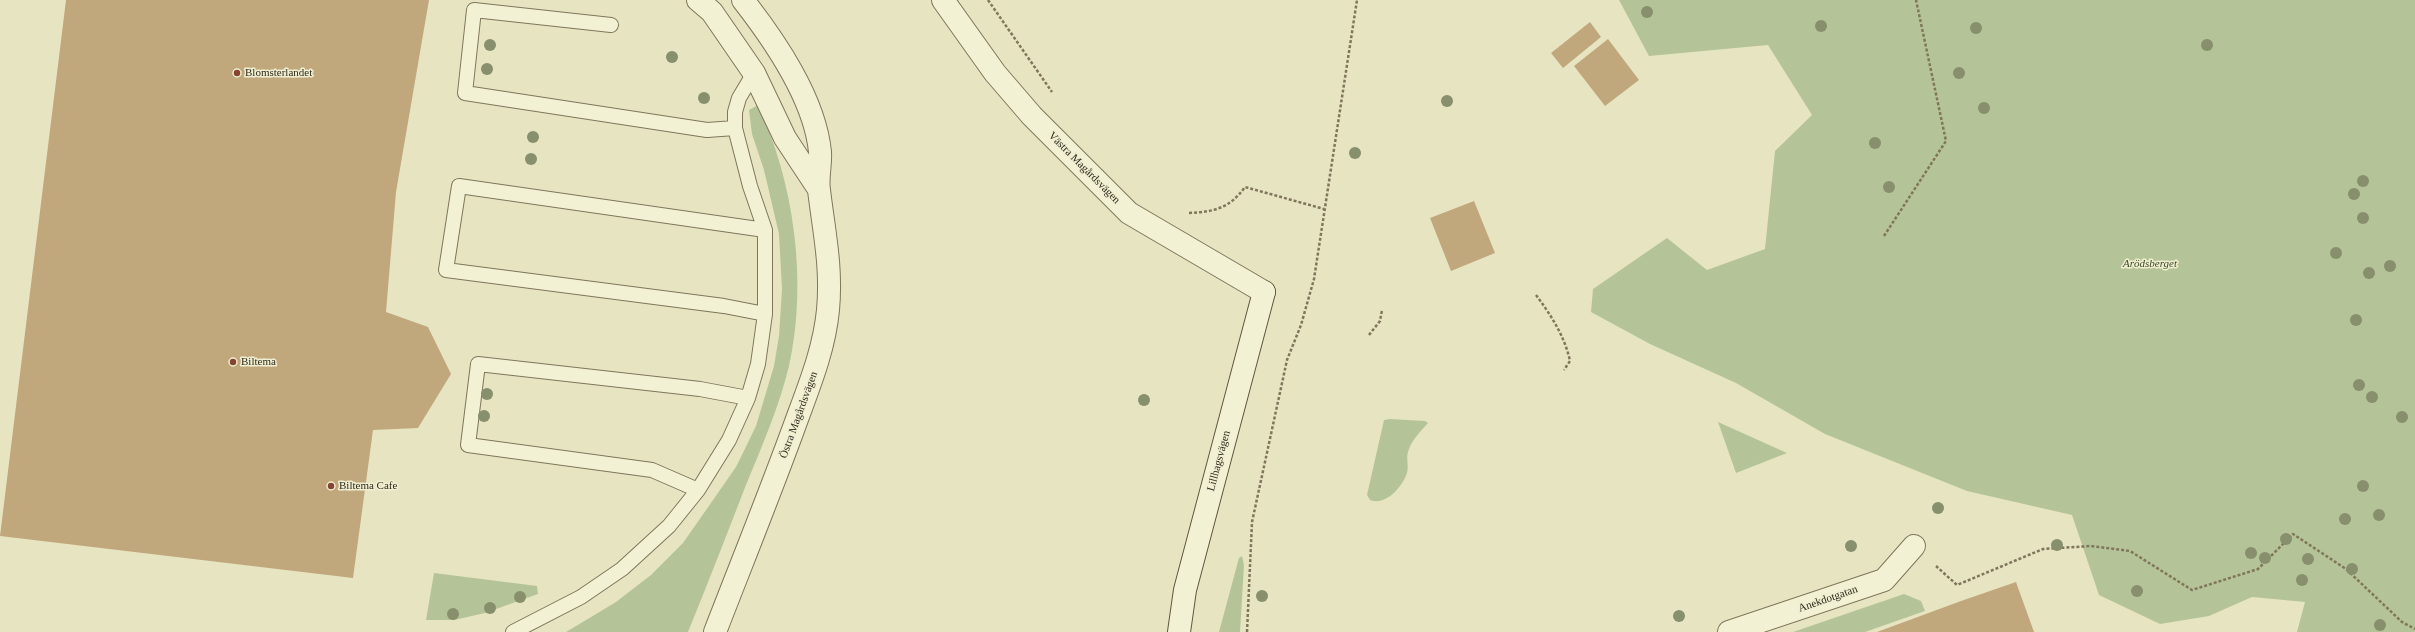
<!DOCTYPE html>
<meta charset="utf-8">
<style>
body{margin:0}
canvas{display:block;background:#e7e4c2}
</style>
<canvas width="2415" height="632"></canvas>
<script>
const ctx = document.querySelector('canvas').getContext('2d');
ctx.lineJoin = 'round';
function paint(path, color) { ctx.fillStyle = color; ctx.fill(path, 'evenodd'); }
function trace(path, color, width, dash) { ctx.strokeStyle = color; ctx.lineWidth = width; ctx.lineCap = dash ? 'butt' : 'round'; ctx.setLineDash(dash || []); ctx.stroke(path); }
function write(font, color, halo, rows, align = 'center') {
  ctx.font = font + ' Georgia,serif'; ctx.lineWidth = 3; ctx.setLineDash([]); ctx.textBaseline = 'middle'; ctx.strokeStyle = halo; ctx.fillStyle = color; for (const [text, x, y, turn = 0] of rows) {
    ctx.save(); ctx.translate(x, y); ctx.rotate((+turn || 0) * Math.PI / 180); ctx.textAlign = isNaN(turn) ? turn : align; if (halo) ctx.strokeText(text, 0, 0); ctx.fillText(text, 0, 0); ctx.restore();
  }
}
paint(new Path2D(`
 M1619,0H2415V632H2297L2305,602L2252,597L2209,616L2160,624L2099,595L2072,515L1967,491L1825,434L1736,383L1650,344L1591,312L1593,289L1667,238L1707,270L1765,249L1775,151L1812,115L1768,45L1649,56Z
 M758,105C794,182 808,282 789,366C779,407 762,446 746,485C727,534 708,583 688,632H566L616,602L651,575L683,543L736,467L756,426L774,366L779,336L782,289L779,234L764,170L752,134L749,110Z
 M1390,419L1425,421L1428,423C1420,432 1411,441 1408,452C1406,458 1409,466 1407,473C1402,488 1385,506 1370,500L1367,495L1384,420Z
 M1718,422L1787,453L1736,473Z
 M1242,556L1244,565L1240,632H1219L1239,558Z
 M434,573L537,586L538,594L485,613L454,620H426Z
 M1904,594L1921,601L1925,611L1865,632H1793Z`), '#b5c498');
paint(new Path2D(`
 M66,0H429L396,192L386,312L428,327L451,374L418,428L373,430L353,578L0,536Z
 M1590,22L1601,37L1563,68L1551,53Z
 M1608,39L1639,80L1605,106L1574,66Z
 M1474,201L1495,253L1451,271L1430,218Z
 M2016,582L2034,632H1877L1961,601Z`), '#c1a87c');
const lane = new Path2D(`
 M611,25L474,10L465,93L707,130L735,128
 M765,230L459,186L446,270L724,306L765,314
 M698,490L652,470L468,445L478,364L700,389L748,398
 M513,632L581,597L622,569L669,526L698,490L729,440L748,398L758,364L765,314V230L750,186L735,128V112L739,98L754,73`);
const street = new Path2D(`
 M698,0L712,12L754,73L785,138L818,188
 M943,0L995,73L1032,116L1129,213L1264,292
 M715,632C741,565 768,498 793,430C807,391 824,352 828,310C832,267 824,232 819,190C817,177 821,165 820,152C815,99 775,41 743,0
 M1729,632L1884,580L1914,546`);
const secondary = new Path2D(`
 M1179,632L1185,590L1264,292`);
trace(lane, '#7f765b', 16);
trace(street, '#7f765b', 24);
trace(secondary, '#60573f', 24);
trace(new Path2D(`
 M988,0L1052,92
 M1189,213C1214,212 1230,208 1245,187L1324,209
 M1884,236L1946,141L1916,0
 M1536,295C1551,315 1565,337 1570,361L1564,370
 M1369,335L1380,321L1382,310
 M1936,566L1957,585L2043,549L2091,546L2130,551L2192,590L2258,569L2293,534L2346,569L2402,622L2415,629
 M1247,632L1252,522L1287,360L1301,325L1314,279L1357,0`), '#7f765b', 2.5, [3, 2]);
trace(lane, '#f3f1d4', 14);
trace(street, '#f3f1d4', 22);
trace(secondary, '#f3f1d4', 22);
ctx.fillStyle = '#878f6d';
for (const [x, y] of [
 [1647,12],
 [1821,26],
 [1976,28],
 [490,45],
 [2207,45],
 [672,57],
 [487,69],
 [1959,73],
 [704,98],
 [1447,101],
 [1984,108],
 [533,137],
 [1875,143],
 [1355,153],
 [531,159],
 [2363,181],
 [1889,187],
 [2354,194],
 [2363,218],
 [2336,253],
 [2390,266],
 [2369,273],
 [2356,320],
 [2359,385],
 [487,394],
 [2372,397],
 [1144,400],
 [484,416],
 [2402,417],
 [2363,486],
 [1938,508],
 [2379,515],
 [2345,519],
 [2286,539],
 [2057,545],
 [1851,546],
 [2251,553],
 [2265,558],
 [2308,559],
 [2352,569],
 [2302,580],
 [2137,591],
 [1262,596],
 [520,597],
 [490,608],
 [453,614],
 [1679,616],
 [2380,625]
]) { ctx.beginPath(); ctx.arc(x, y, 6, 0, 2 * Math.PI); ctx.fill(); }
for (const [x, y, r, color] of [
 [237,73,4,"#864533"],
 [233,362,4,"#864533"],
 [331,486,4,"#864533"]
]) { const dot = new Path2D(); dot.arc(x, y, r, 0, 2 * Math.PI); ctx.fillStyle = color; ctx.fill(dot); trace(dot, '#f0eed0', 1.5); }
write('11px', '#302b1e', '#f0eed0', [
 ["Blomsterlandet",245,73],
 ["Biltema",241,362],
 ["Biltema Cafe",339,486]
], 'left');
write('11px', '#302b1e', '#f0eed0', [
 ["Västra Magårdsvägen",1084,168,45],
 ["Östra Magårdsvägen",799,415,-70],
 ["Lillhagsvägen",1219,461,-75],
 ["Anekdotgatan",1828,599,-19]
]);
write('italic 11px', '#394a27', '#f0eed0', [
 ["Arödsberget",2150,264]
]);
</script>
